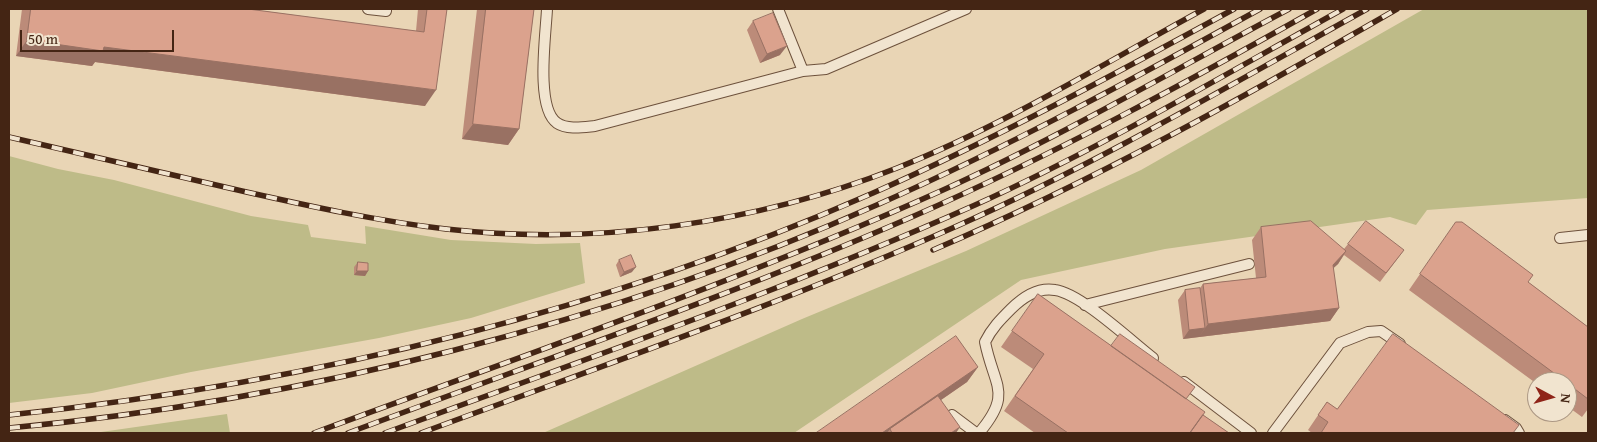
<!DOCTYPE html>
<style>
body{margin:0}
#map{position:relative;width:1597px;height:442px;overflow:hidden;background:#e9d5b5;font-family:"Gentium Book Plus",serif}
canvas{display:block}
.frame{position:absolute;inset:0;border:10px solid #442514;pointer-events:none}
.north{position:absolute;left:1527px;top:372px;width:50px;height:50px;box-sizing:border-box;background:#f1e4cf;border:1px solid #ac9884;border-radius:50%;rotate:96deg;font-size:14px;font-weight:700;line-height:20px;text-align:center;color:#442514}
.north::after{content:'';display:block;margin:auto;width:18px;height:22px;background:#8f2418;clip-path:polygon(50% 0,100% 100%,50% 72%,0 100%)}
.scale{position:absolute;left:20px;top:30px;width:154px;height:22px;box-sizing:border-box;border:2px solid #442514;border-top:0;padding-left:6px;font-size:15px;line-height:18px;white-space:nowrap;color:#442514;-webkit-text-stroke:4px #f1e4cf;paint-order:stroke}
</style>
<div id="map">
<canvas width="1597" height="442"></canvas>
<div class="frame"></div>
<div class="north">N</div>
<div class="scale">50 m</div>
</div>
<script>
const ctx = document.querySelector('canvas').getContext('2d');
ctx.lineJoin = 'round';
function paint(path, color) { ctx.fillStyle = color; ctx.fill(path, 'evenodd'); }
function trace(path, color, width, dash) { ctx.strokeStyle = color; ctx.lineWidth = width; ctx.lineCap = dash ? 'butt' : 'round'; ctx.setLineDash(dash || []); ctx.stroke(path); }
paint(new Path2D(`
 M1424,9H1588V198L1427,210L1416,225L1390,217L1165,249L1021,280L794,433H543L802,319L966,251L1141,170Z
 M9,156L58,169L114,180L251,216L308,225L311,237L366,244L365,226L451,240L536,244L580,243L585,283L471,318L379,338L191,372L92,393L9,403Z
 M227,414L230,433H94Z`), '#bebb88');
const lane = new Path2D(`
 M368,9L386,11V9
 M547,9C546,33 535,108 557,123C567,130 584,127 595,126L803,71L826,69L966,9
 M778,9L803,71
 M1560,238L1588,235
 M1085,305L1249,264
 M1184,382L1251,433
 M952,415L976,433
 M1505,420L1516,428L1519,433
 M979,433C1013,393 994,387 985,342C992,328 1000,320 1011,309C1023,297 1038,287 1055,290C1080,293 1131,341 1153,358
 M1273,433L1340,343L1368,332L1381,331L1400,344`);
trace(lane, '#6d513c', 12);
trace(lane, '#f1e4cf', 10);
const rail = new Path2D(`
 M9,137C86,155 164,173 242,191C309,206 377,221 446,229C597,246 755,224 897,168C1003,126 1103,64 1204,9
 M933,250C1094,181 1246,96 1397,9
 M9,415C305,384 600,313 873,193C997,138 1115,74 1234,9
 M9,428C300,401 612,323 879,204C1010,146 1135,78 1260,9
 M314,433C524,355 738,282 943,190C1062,136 1174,70 1289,9
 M348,433C537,362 729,297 914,216C1053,155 1186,83 1317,9
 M385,433C583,360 783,291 975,205C1101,148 1222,76 1343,9
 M421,433C601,366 782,304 957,226C1098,163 1232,84 1367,9`);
trace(rail, '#442514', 5.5);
trace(rail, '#f1e4cf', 4, [11]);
paint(new Path2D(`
 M22,9H248L416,31L418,9H447L425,106L95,62L92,66L16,56Z
 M477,9H534L519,129L508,145L462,139Z
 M753,21L780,55L760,63L747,30Z
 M1456,222L1528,282L1588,327V409L1582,417L1567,406V382H1537V384L1409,290Z
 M1261,227L1344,249L1348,244L1404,250L1380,282L1344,255L1338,264L1333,268L1339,308L1330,321L1183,339L1178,300L1185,290L1200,288L1203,284L1256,278L1252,240Z
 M619,260L632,272L620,277L616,265Z
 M358,262L368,271L365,276L354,275V267Z
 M1038,294L1186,399L1203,415L1229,433H1035L1004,411L1033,369L1001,347Z
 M978,367L967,382L941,400L951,433H816Z
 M1327,402L1337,409L1513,433H1312L1308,430Z`), '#bc8b79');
paint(new Path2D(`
 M27,40L104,47L436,90L425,106L95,62L92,66L16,56Z
 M787,46L780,55L760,63L767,54Z
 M473,124L519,129L508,145L462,139Z
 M1346,251L1338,264L1324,277L1333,265Z
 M636,267L632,272L620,277L624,272Z
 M357,271H368L365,276L354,275Z
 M1339,308L1330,321L1199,337L1208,324Z
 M1205,328L1199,337L1183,339L1189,330Z
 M978,367L967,382L893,433L890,429L887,433H882Z
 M960,427L956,433H951Z`), '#997163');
const building = new Path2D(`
 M31,9H248L424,32L427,9H447L436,90L104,47L103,51L27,40Z
 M486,9H534L519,129L473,124Z
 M773,13L787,46L767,54L753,21Z
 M1311,221L1346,251L1333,265L1339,308L1208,324L1203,284L1266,277L1261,227Z
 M1366,221L1404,250L1386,273L1348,244Z
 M1456,222H1462L1533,275L1528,282L1588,327V399L1567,383V382H1566L1420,274Z
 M631,255L636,267L624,272L619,260Z
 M358,262L368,263V271H357Z
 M1200,288L1205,328L1189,330L1185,290Z
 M1038,294L1205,412L1190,433H1068L1015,396L1044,354L1012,331Z
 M1120,334L1195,387L1186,399L1111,346Z
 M1393,334L1519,425L1513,433H1321L1328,422L1318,415L1327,402L1337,409Z
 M956,336L978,367L882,433H816Z
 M938,396L960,427L951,433H892L890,429Z
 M1203,415L1229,433H1190Z`);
paint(building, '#dba28d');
trace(building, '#997163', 1);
</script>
